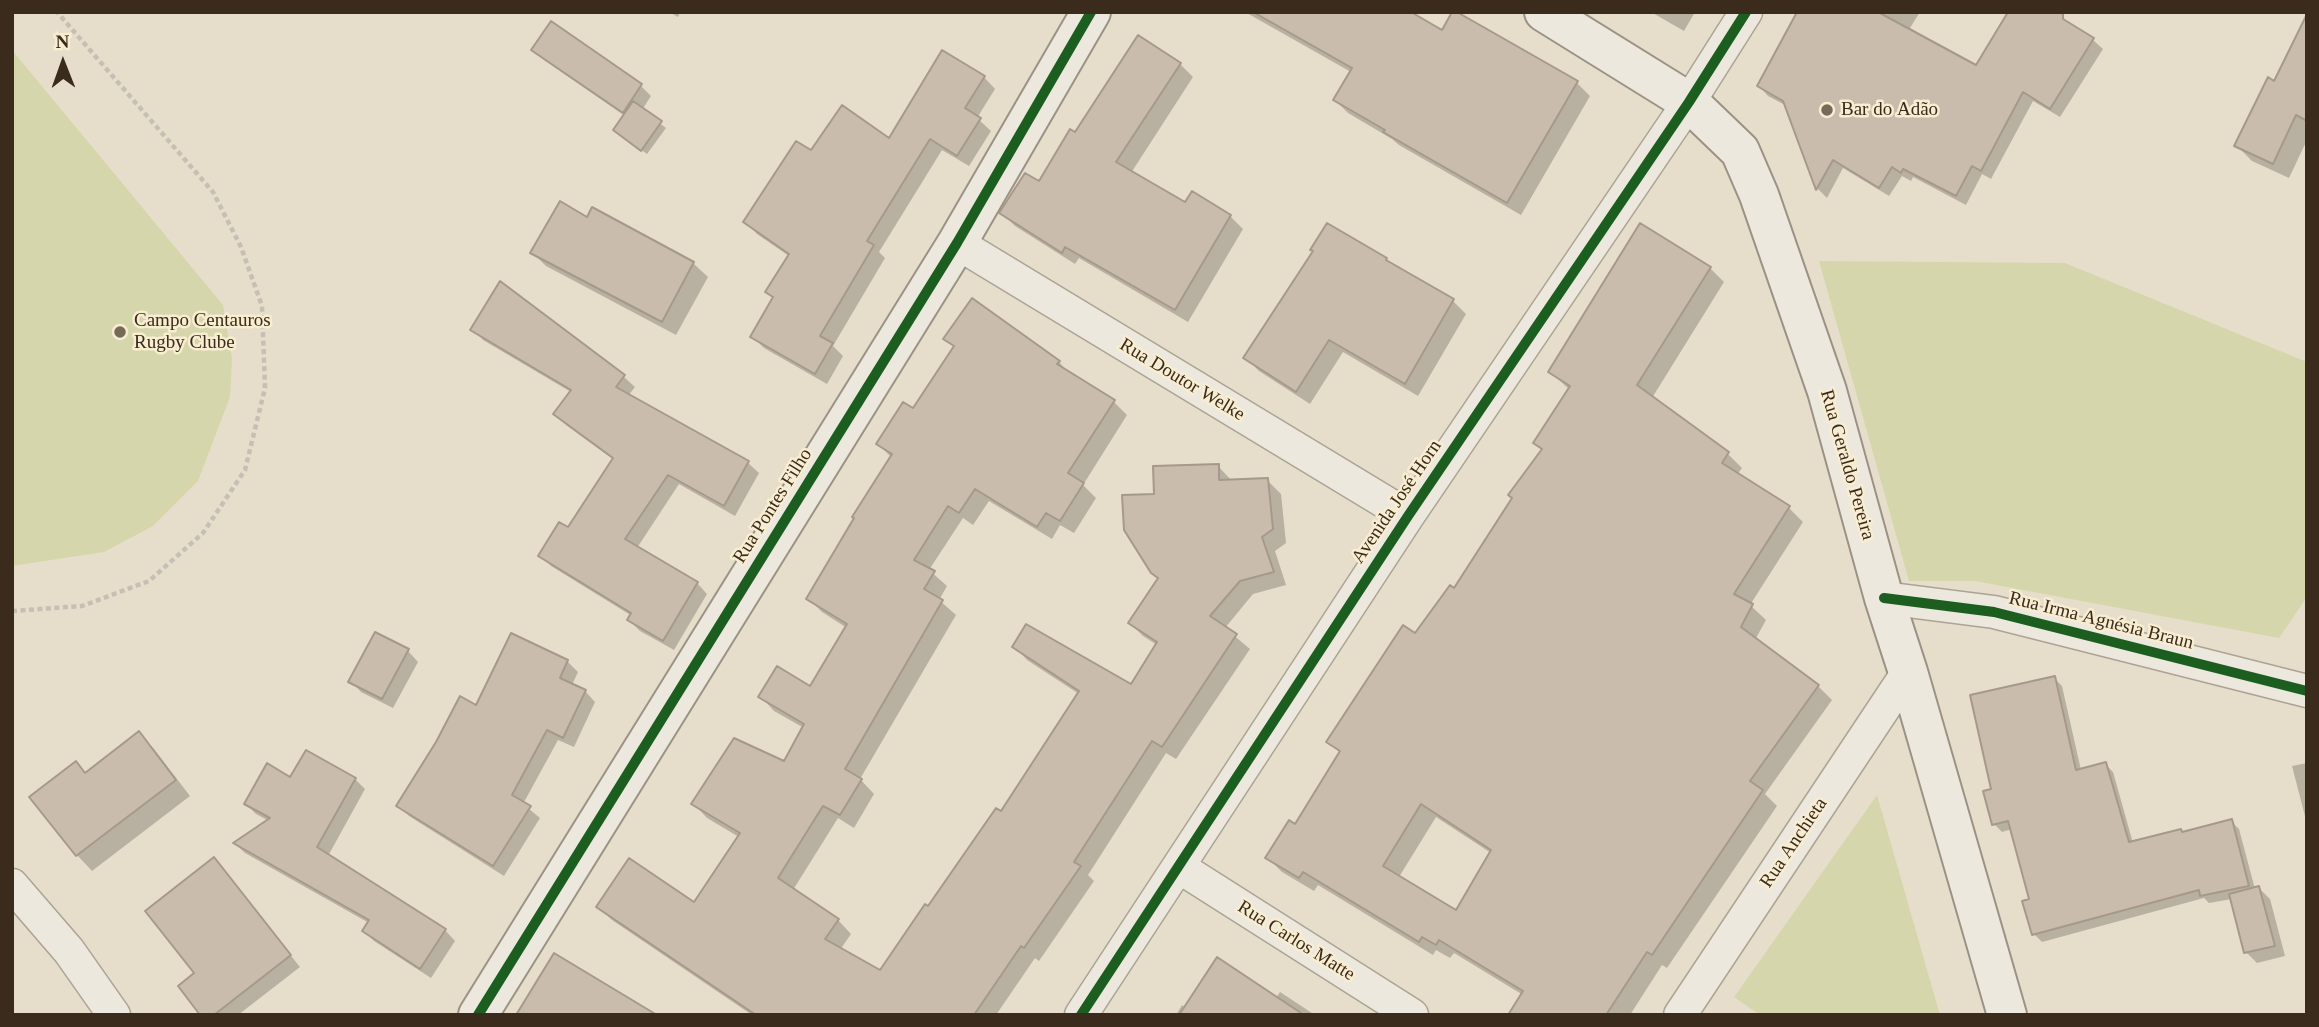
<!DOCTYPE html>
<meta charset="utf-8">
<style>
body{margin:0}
#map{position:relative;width:2319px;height:1027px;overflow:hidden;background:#e6decb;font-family:Georgia,serif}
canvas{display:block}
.frame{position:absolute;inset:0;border:14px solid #3a2b1c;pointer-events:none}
.north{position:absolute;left:28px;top:28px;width:70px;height:70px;-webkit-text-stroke:5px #f8edd1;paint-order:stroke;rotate:359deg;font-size:19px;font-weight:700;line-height:28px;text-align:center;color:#3a2b1c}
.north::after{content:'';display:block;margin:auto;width:24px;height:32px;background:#3a2b1c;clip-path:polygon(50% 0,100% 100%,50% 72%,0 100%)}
</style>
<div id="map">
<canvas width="2319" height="1027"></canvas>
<div class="frame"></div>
<div class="north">N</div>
</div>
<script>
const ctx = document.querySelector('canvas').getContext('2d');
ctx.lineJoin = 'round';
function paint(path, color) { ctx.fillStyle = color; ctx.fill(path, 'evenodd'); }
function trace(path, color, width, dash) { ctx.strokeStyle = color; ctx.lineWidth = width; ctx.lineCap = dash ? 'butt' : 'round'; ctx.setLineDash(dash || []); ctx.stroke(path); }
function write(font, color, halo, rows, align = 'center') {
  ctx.font = font + ' Georgia,serif'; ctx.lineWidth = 5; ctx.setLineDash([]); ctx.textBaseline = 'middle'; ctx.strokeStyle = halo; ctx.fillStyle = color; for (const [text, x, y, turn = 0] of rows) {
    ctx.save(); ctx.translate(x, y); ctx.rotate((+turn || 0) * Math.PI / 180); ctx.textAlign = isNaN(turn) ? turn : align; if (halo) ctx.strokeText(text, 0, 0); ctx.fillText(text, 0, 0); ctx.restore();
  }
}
paint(new Path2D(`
 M12,50L223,305L232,358L230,397L198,481L153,526L104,552L12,566Z
 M1819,261L2065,263L2307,362V597L2279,638L1975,581H1909Z
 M1877,795L1940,1015H1760L1734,997Z`), '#d6d6ac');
paint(new Path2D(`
 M669,12H680L678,17Z
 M1245,12H1408L1443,33L1577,83L1590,96L1521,215L1399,145L1392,139L1348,113L1335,100L1351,72Z
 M1651,12H1695L1684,31Z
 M1799,12H1920L1910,28L1977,67L2058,12L2065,19L2064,22L2093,40L2103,49L2060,117L2033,101L1991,179L1982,174L1966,205L1913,177L1911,181L1902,176L1889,196L1843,168L1827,198L1818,189L1787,106L1768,96L1759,86Z
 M2307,21V140L2289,178L2252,161L2237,146L2275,83Z
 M551,24L641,86L651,96L642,110L666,128L647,154L620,135L625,116L544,60L533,50Z
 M1180,64L1193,77L1131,173L1185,204L1230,216L1243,229L1188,322L1079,258L1075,264L1015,226L1002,213L1039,184L1076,134Z
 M984,77L995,89L977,118L991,131L969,166L942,150L879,252L885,258L833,346L843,356L827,384L764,348L752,336L774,299L767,292L789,256L757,234L746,222L811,153L889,140Z
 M593,210L693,263L708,277L676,335L546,266L532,252L587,220Z
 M1327,225L1453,301L1466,314L1418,396L1343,352L1310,404L1259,371L1246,358L1315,252Z
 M1710,268L1724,282L1652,398L1728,454L1742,468L1737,475L1789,508L1803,522L1750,605L1766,620L1755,640L1818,686L1832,700L1765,794L1777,806L1667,968L1662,965L1630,1015H1510L1523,995L1454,953L1450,958L1436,950L1433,955L1318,885L1314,891L1282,872L1268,858L1295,826L1341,754L1328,741L1454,590L1543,450L1570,390L1550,372ZM1436,817L1491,853L1456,912L1399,877Z
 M500,284L624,377L635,387L628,396L748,463L759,473L735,516L679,484L637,548L697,583L707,594L674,650L640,631L629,620L632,616L551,566L540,555L569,529L614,460L566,425L555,414L571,392L483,340L473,329Z
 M946,339L1059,362L1073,377L1114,402L1127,415L1083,485L1096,498L1074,533L1060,525L1052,539L989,501L973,525L963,518L929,570L947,586L939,600L956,615L860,779L874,794L854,828L838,818L793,890L838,920L851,934L840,950L881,972L1001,814L1079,694L1027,660L1014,646L1131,687L1157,645L1143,636L1130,623L1159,579L1156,496L1218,466L1232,481L1267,480L1281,494L1286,543L1275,551L1286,585L1253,594L1225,628L1250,649L1176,759L1166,753L1088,875L1094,881L1039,961L1035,958L996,1015H752L612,920L598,907L694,904L739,837L707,818L694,804L785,764L804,728L774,711L761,697L810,688L847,628L822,612L809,599L892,458L878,444L913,411L955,348Z
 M408,651L418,662L393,708L361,692L351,681Z
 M567,661L578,672L572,685L585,691L595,702L574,747L558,740L523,804L540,818L504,876L409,816L398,806L477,707Z
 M2054,678L2062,686L2081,770L2105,764L2113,772L2133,843L2231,821L2239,829L2255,889L2259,888L2270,899L2285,956L2257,963L2246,952L2232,899L2209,903L2204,898L2042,942L2034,934L2031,900L2012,829L2002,832L1994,824L1993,790Z
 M139,734L154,749L190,796L92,871L77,855L76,764L87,774Z
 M2307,763V824L2292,766Z
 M290,779H355L365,789L328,856L445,930L455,941L431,978L374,941L364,931L369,923L245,853L235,844L269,821L256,814L246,804Z
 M214,860L300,967L238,1015H203L196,974Z
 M1280,992L1315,1015H1176L1182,1005L1186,1008L1276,998Z`), '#0003');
const building = new Path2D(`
 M1253,12H1411L1442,30L1452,12H1457L1578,81L1507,203L1383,132L1385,130L1333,100L1352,68Z
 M1797,12H1878L1976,65L2008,12H2063V19L2094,38L2050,109L2023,92L1981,171L1972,166L1956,196L1903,169L1901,173L1892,167L1879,188L1833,160L1816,190L1783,101L1757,86Z
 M2307,14V121L2296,115L2273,164L2234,146L2268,77L2274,81Z
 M551,21L642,84L623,113L531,50Z
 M1138,35L1181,63L1116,162L1185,202L1192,191L1231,215L1175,310L1065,247L1062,253L999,213L1025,173L1039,181L1070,129L1075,132Z
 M942,50L985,76L965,108L981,118L957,156L930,139L867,241L874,245L820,336L833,343L815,374L750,337L773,297L765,292L789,254L743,222L796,141L811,150L842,105L889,138Z
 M633,101L662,121L641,151L613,130Z
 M560,201L587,217L592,207L694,262L662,322L530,253Z
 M1327,223L1387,258L1386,260L1454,299L1405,384L1329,340L1296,392L1243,358L1313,251L1310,250Z
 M1640,223L1711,267L1637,385L1729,452L1722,463L1790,506L1734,594L1753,604L1741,627L1819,685L1750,781L1763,790L1652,955L1647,952L1606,1015H1508L1523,991L1439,940L1436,945L1422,937L1419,942L1303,872L1299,878L1265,858L1289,820L1295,824L1340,751L1326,742L1403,625L1415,633L1450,585L1454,588L1512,498L1508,495L1542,449L1533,443L1570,386L1548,372ZM1421,804L1491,850L1456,910L1383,866Z
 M500,281L625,375L616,387L749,461L724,506L668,475L625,539L698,582L663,641L627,620L631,613L538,556L559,522L568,527L613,458L553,414L571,390L470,330Z
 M972,298L1060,361L1057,364L1115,400L1068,473L1084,483L1060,521L1046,513L1037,527L975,489L959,513L948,506L914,560L935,571L924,589L943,600L845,769L862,779L840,815L823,806L778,878L839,919L825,939L880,970L925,904L928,906L996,808L1001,811L1079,691L1012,647L1026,624L1131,684L1157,642L1128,623L1158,578L1151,573L1124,530L1122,495L1154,494L1153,466L1219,464V480L1268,478L1273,529L1262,537L1274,572L1240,581L1210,616L1237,634L1162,747L1152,741L1074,862L1081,866L1024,948L1021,946L974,1015H756L596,907L629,858L694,902L740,833L691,804L734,738L784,761L804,724L758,697L777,666L810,686L847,624L806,599L854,518L852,517L892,454L876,444L903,402L913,408L954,346L943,339Z
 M375,632L409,649L382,699L348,682Z
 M511,633L568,660L560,678L586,690L563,738L547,730L512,795L531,806L493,866L396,806L436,742L460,696L476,705Z
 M2055,676L2076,770L2106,762L2129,842L2181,829L2182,832L2232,819L2249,886L2200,896L2199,890L2032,935L2022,901L2029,899L2008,821L1992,825L1983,791L1991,789L1970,695Z
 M139,731L176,780L76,856L29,797L76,761L85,773Z
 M306,750L356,778L317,847L446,929L420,969L362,931L369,920L233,843L270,818L244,804L267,763L290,777Z
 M214,857L291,955L214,1015H200L178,986L194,973L145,911Z
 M2259,886L2275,946L2244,953L2229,894Z
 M554,953L657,1015H516Z
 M1217,957L1304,1015H1179Z`);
paint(building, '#cabcac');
trace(building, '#a6998b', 2);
const street = new Path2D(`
 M957,243L1408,516
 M1884,598L1994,612L2307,691
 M1179,867L1412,1015
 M12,885L69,951L114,1015
 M1081,1015L1408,516L1689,102L1746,12
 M1680,1015L1908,672`);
const secondary = new Path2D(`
 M1544,12L1689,102L1740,151L1759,195L1827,391L1884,598L1908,672L2007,1015
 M478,1015L957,243L1091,12`);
trace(street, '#aba395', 35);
trace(secondary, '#9b9285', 42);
trace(new Path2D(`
 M12,611L82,606L149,581L203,533L245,470L265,388L262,306L241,247L213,192L57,12`), '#c6bfb5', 4.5, [5, 3.5]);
trace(street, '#ede8de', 32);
trace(secondary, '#ede8de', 38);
trace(new Path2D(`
 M1884,598L1994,612L2307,691
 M478,1015L957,243L1091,12
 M1081,1015L1408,516L1689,102L1746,12`), '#1b5e20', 10);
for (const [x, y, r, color] of [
 [1827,110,7,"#766a59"],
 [120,332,7,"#766a59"]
]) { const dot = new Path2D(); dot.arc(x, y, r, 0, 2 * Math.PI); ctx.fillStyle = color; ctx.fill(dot); trace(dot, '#f8edd1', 2.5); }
write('19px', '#3a2b1c', '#f8edd1', [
 ["Bar do Adão",1841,110],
 ["Campo Centauros",134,321],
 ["Rugby Clube",134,343]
], 'left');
write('19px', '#3a2b1c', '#f8edd1', [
 ["Rua Doutor Welke",1182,380,31],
 ["Rua Geraldo Pereira",1847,465,74],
 ["Avenida José Horn",1397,502,-56],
 ["Rua Pontes Filho",773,506,-58],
 ["Rua Irma Agnésia Braun",2101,621,14],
 ["Rua Anchieta",1794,843,-56],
 ["Rua Carlos Matte",1296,941,32]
]);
</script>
